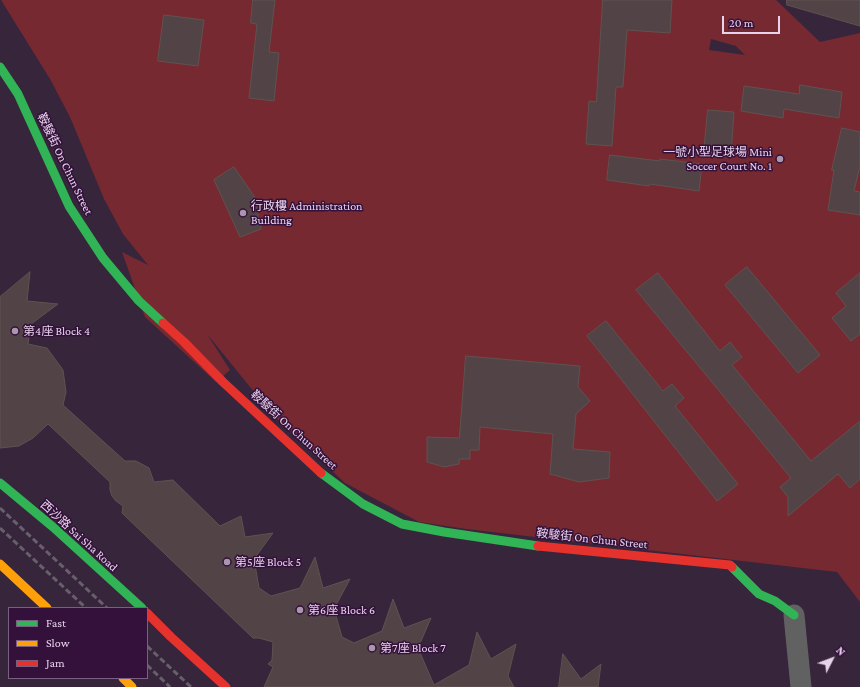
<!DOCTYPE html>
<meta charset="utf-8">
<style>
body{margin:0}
#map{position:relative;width:860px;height:687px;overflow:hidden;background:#37253b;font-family:"Crimson Pro",serif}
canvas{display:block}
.legend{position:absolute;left:8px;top:607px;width:140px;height:72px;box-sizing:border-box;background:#33113a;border:1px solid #7b5f82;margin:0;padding:5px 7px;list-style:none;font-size:12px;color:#e8d3ed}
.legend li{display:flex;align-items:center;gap:8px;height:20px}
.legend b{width:20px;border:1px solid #7b5f82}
.north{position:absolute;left:812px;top:639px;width:40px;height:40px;-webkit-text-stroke:3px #33113a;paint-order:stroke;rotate:48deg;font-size:11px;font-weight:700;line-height:16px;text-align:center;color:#e8d3ed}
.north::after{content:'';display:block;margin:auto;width:14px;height:18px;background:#e8d3ed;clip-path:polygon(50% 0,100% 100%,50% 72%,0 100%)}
.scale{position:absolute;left:722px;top:16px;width:58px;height:18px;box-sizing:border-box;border:2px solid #e8d3ed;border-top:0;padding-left:5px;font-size:12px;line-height:14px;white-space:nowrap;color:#e8d3ed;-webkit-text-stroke:3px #33113a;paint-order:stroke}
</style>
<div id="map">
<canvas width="860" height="687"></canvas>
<ul class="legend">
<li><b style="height:5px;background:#30b455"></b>Fast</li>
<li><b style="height:5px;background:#ff9f0a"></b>Slow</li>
<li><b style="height:5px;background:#e5322d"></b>Jam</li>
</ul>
<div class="north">N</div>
<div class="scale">20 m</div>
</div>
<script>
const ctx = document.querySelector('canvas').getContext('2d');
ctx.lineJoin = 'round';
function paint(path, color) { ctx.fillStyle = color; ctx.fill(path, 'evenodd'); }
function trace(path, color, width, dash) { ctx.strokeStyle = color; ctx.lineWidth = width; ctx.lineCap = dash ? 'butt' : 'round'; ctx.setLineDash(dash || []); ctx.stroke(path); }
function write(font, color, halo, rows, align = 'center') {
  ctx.font = font + ' "Crimson Pro","Noto Sans TC",serif'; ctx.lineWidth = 3; ctx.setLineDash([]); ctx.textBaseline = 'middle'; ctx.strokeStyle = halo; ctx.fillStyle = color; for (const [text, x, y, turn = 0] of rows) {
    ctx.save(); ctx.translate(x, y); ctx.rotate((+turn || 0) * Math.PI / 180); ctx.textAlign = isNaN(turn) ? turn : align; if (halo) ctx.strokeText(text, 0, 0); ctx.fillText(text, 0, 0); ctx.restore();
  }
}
paint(new Path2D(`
 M1,0H776L820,42L860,33V602L837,572L466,529L419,522L345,483L272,414L207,334L230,370L216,382L145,317L122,252L148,265L123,234L104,199L70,117L50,79ZM711,39L736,46L745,55L709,50Z`), '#762931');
const building = new Path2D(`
 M253,0H275L269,52L279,53L274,101L249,98L257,24L251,23Z
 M603,0H672L670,33L627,30L623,87H616L612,146L586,144L589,101L596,102Z
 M787,0H860V26L787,5Z
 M164,15L204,20L198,66L158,61Z
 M800,85L842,92L839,118L784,109L783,118L741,111L744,86L799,94Z
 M708,110L734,112L731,154L704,152Z
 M842,128L860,132V166L854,191L860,192V215L828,210L834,170H832Z
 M610,155L660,161V159L702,164L699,191L650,184L649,186L607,180Z
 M234,167L254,196L261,229L240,237L214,180Z
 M747,267L820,355L798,373L725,285Z
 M30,272L27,301L58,304L31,324L28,344L47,348L63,370L66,392L63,405L125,461H136L149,468L154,482L173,480L220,526L241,516L245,537L273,533L254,559L259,588L271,596L300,588L315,557L323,588L350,579L334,609L342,637L354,643L382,631L393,599L404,628L431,618L418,648L434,685L469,665L477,632L491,659L516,644L508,676L514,687H264L273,667L268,664L272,660L273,642L259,638H253L122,513L123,506L116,501L112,496L110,490V482L48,424L33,438L19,446L0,448V297Z
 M658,273L720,351L730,342L737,351L742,357L732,365L811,461L860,421V479L850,488L838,474L788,516V497L780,487L791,478L636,290Z
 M860,273V334L851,341L832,318L846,306L836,293Z
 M606,321L663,391L672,384L684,398L675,406L738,484L717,501L587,336Z
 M466,356L580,366L578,387L590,401L576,414L573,449L610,452L609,478L579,482L550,474L553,434L480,427L479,450H470V459H459V464L444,467L427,462V437L459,438Z
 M563,654L581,679L601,664L598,687H559Z`);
paint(building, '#524346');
trace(building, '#605250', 1);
trace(new Path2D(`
 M794,615L801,687`), '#626162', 21);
trace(new Path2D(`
 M0,67L18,94L69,206L103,258L139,301L163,323
 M321,473L363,504L402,524L444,532L538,546
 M0,483L53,527L142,608
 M732,567L759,594L775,601L794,615`), '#30b455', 9);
trace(new Path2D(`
 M0,564L47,608
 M123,678L132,687`), '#ff9f0a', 9);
trace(new Path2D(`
 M163,323L184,342L223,382L321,473
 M538,546L730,565L732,567
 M147,613L171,637L226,687`), '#e5322d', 9);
trace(new Path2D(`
 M0,508L107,608
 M0,528L86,608
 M147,646L191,687
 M147,665L170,687`), '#67606a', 3, [6, 3]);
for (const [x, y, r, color] of [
 [780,159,4,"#aa96af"],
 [243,213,4,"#aa96af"],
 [15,331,4,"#aa96af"],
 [227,562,4,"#aa96af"],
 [300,610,4,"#aa96af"],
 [372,648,4,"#aa96af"]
]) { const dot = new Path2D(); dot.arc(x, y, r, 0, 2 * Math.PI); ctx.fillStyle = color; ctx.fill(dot); trace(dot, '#33113a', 1.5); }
write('12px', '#e8d3ed', '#33113a', [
 ["一號小型足球場 Mini",772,152,"right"],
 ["Soccer Court No. 1",772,166,"right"],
 ["行政樓 Administration",251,206],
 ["Building",251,220],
 ["第4座 Block 4",23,331],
 ["第5座 Block 5",235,562],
 ["第6座 Block 6",308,610],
 ["第7座 Block 7",380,648]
], 'left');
write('12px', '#e8d3ed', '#33113a', [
 ["鞍駿街 On Chun Street",65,164,64],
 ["鞍駿街 On Chun Street",294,430,42],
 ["西沙路 Sai Sha Road",79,536,42],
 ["鞍駿街 On Chun Street",592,539,6]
]);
</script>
